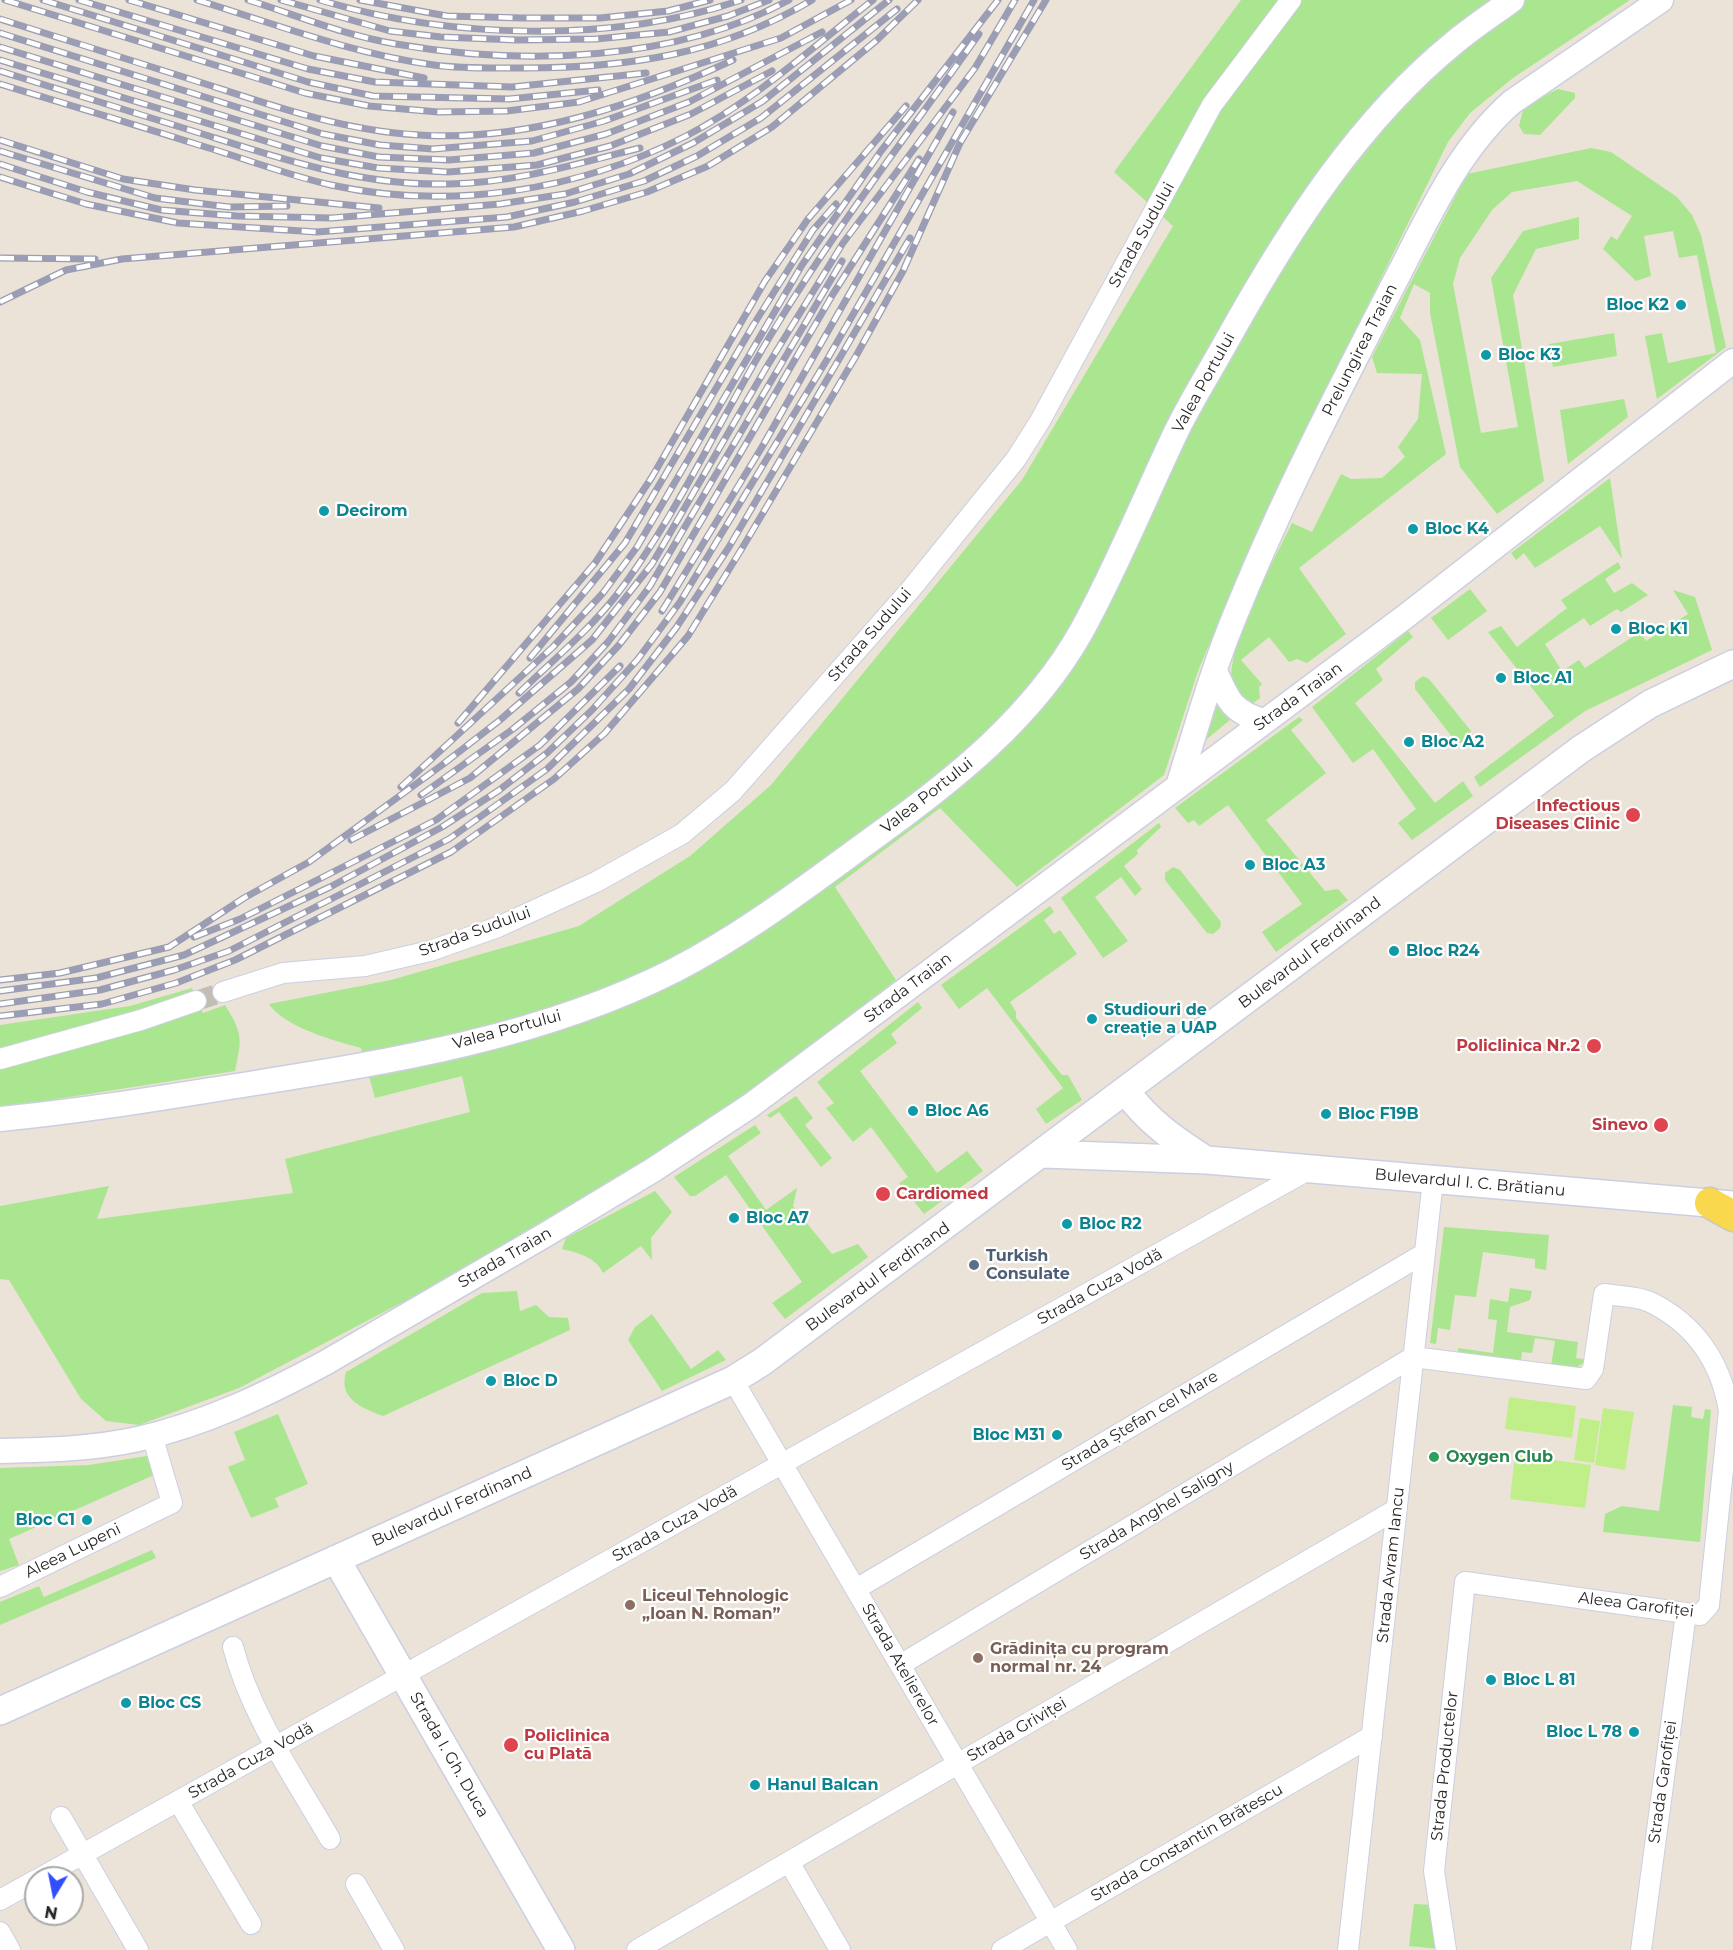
<!DOCTYPE html>
<meta charset="utf-8">
<style>
body{margin:0}
#map{position:relative;width:1733px;height:1950px;overflow:hidden;background:#ebe3d7;font-family:Montserrat,sans-serif}
canvas{display:block}
.north{position:absolute;left:24px;top:1866px;width:60px;height:60px;box-sizing:border-box;background:#fff;border:2px solid #a9a9a9;border-radius:50%;rotate:190deg;font-size:16px;font-weight:700;line-height:24px;text-align:center;color:#272727}
.north::after{content:'';display:block;margin:auto;width:21px;height:27px;background:#304eff;clip-path:polygon(50% 0,100% 100%,50% 72%,0 100%)}
</style>
<div id="map">
<canvas width="1733" height="1950"></canvas>
<div class="north">N</div>
</div>
<script>
const ctx = document.querySelector('canvas').getContext('2d');
ctx.lineJoin = 'round';
function paint(path, color) { ctx.fillStyle = color; ctx.fill(path, 'evenodd'); }
function trace(path, color, width, dash) { ctx.strokeStyle = color; ctx.lineWidth = width; ctx.lineCap = dash ? 'butt' : 'round'; ctx.setLineDash(dash || []); ctx.stroke(path); }
function write(font, color, halo, rows, align = 'center') {
  ctx.font = font + ' Montserrat,sans-serif'; ctx.lineWidth = 4.5; ctx.setLineDash([]); ctx.textBaseline = 'middle'; ctx.strokeStyle = halo; ctx.fillStyle = color; for (const [text, x, y, turn = 0] of rows) {
    ctx.save(); ctx.translate(x, y); ctx.rotate((+turn || 0) * Math.PI / 180); ctx.textAlign = isNaN(turn) ? turn : align; if (halo) ctx.strokeText(text, 0, 0); ctx.fillText(text, 0, 0); ctx.restore();
  }
}
paint(new Path2D(`
 M1241,0H1630L1513,78L1470,113L1448,142L1263,518L1198,671L1164,775L1017,887L940,808L835,887L896,980L726,1110L624,1177L403,1306L401,1303L239,1388L139,1425L106,1421L81,1399L9,1280L0,1279V1206L109,1186L97,1219L293,1193L285,1159L470,1112L462,1076L375,1098L361,1048C335,1041 284,1027 269,1004L391,980L579,926L690,856L771,785L1022,480L1173,226L1114,172Z
 M1558,89L1575,93V98L1540,135L1524,134L1519,126L1524,106Z
 M1591,148L1611,152L1677,197L1692,215L1701,235L1726,347L1657,399L1645,336L1662,333L1668,363L1716,353L1697,255L1679,258L1673,231L1644,236L1651,276L1636,281L1603,249L1611,236L1617,240L1632,216L1577,181L1512,192L1492,210L1460,258L1453,284L1481,433L1518,427L1491,278L1523,231L1579,217V239L1536,249L1513,295L1544,481L1497,514L1460,467L1430,313V293L1414,284L1400,318L1420,340L1446,454L1299,568L1346,634L1307,663L1297,659L1289,662L1269,637L1241,660L1262,684L1259,687L1260,698L1251,705C1245,699 1236,691 1233,683C1222,655 1278,552 1292,523L1312,532L1341,474L1351,479L1382,478L1405,457L1398,447L1418,419L1422,374L1377,373L1372,357L1467,174Z
 M1614,333L1617,356L1553,367L1549,344Z
 M1624,399L1628,417L1568,464L1560,410Z
 M1610,478L1622,559L1600,526L1535,568L1524,553L1516,560L1511,553Z
 M1618,562L1621,568L1605,579L1614,593L1632,583L1648,595L1621,612L1617,609L1590,626L1584,618L1545,644L1562,671L1579,660L1585,668L1640,632L1646,641L1688,614L1673,590L1695,597L1712,650L1585,711L1480,787L1474,777L1554,716L1488,632L1501,626L1517,647L1567,608L1561,600Z
 M1470,589L1487,611L1448,640L1431,618Z
 M1408,631L1413,637L1376,669L1383,680L1355,703L1435,803L1463,781L1473,796L1412,840L1398,823L1416,809L1373,749L1353,763L1312,707Z
 M1423,676L1429,679L1471,731L1469,737L1463,743L1456,742L1415,689V682Z
 M1214,696L1231,719L1201,744Z
 M1299,717L1303,720L1291,730L1326,773L1266,820L1325,891L1338,889L1348,900L1276,952L1262,932L1302,904L1228,805L1199,826L1194,820L1188,823L1175,808Z
 M1159,823L1161,827L1137,850L1138,854L1124,866L1142,889L1135,896L1121,877L1095,897L1128,941L1103,958L1061,898Z
 M1173,867L1180,870L1221,922L1220,928L1213,934L1207,933L1165,880V873Z
 M1050,906L1054,912L1044,920L1054,934L1060,930L1077,954L1010,1002L1016,1012V1018L1062,1075H1068L1082,1100L1046,1124L1036,1109L1063,1088L987,988L959,1009L941,985Z
 M192,988L203,1013L225,1005C243,1034 242,1039 235,1071L0,1108V1025L130,1006Z
 M918,1002L922,1008L891,1034L897,1043L860,1071L937,1173L967,1151L983,1171L924,1214L899,1183L908,1177L871,1127L853,1142L826,1108L834,1103L817,1082Z
 M796,1096L813,1118L805,1125L832,1158L821,1167L779,1112L770,1118L767,1115Z
 M755,1125L761,1133L728,1156L766,1210L797,1188L793,1206L832,1254L858,1244L868,1257L785,1319L772,1303L802,1282L726,1175L695,1196H690L674,1177Z
 M655,1191L672,1212L651,1238L652,1260L641,1246L603,1273C596,1257 578,1253 562,1249L566,1238Z
 M1444,1227L1549,1235L1546,1270L1535,1268V1259L1483,1252L1476,1297L1455,1295L1450,1330L1438,1328L1436,1344L1430,1343Z
 M1510,1288L1532,1291L1530,1300L1510,1307L1507,1332L1578,1342L1576,1358L1588,1360L1574,1369L1551,1366L1555,1341L1535,1338L1532,1353L1522,1352L1521,1362L1458,1353V1348L1493,1353L1497,1320L1488,1319L1490,1299L1508,1302Z
 M517,1291L520,1311L536,1305L549,1317L568,1318L570,1330L383,1416C362,1408 338,1399 346,1372L482,1293Z
 M652,1314L691,1369L718,1350L726,1360L662,1391L628,1340L635,1327Z
 M1673,1405L1692,1407L1691,1417L1703,1419L1705,1409L1711,1410L1700,1542L1603,1532L1605,1514L1622,1506L1659,1511Z
 M278,1414L308,1484L275,1498L279,1507L251,1518L228,1467L245,1460L234,1432Z
 M147,1456L154,1475L9,1539L19,1565L0,1571V1468L89,1465Z
 M152,1550L156,1558L0,1625V1602L39,1586L44,1597Z
 M1414,1904L1432,1905L1440,1949L1409,1946Z`), '#a9e68f');
paint(new Path2D(`
 M1509,1397L1576,1406L1572,1438L1505,1429Z
 M1603,1408L1634,1412L1625,1470L1595,1465Z
 M1580,1418L1600,1421L1594,1463L1574,1460Z
 M1515,1455L1591,1465L1585,1508L1510,1499Z`), '#c0ef89');
trace(new Path2D(`
 M196,1001L223,992`), '#c4bdb4', 20, [20, 10]);
const minor = new Path2D(`
 M223,992L283,973L365,966L430,951L498,927L596,882L682,834L733,791L911,589L1016,459L1040,421L1212,105L1291,0
 M0,1059L141,1020L196,1001
 M1413,1357L1586,1379L1593,1369L1604,1294C1618,1296 1637,1296 1650,1302C1695,1324 1721,1362 1729,1411L1709,1605L1700,1615L1465,1582L1434,1871L1446,1950
 M733,1380L1067,1950
 M0,1587L172,1503L152,1435
 M856,1589L1425,1253
 M233,1647C251,1716 295,1778 330,1839
 M900,1665L1413,1357
 M178,1801L251,1924
 M61,1817L138,1950
 M789,1862L840,1950
 M40,1878L1310,1169
 M356,1884L394,1950
 M0,1900L36,1880
 M0,1932L10,1950
 M637,1950L1397,1509
 M1002,1950L1372,1736
 M1348,1950L1433,1180
 M1641,1950L1686,1613`);
const tertiary = new Path2D(`
 M1215,671C1228,700 1231,711 1263,721
 M1178,786C1197,726 1214,664 1239,606C1283,498 1337,394 1390,291C1425,225 1455,152 1512,102L1661,0
 M0,1119C84,1111 166,1097 249,1084C394,1061 543,1037 675,970C747,933 811,883 876,836C954,780 1033,717 1081,632C1117,567 1144,499 1176,432C1192,399 1212,368 1230,335C1290,228 1359,120 1455,42C1473,27 1493,14 1512,0
 M0,1451C46,1450 93,1449 138,1439C205,1424 265,1395 325,1363L545,1235L653,1170L750,1106L1406,616L1733,361`);
const secondary = new Path2D(`
 M1126,1091C1148,1122 1175,1140 1206,1160
 M1044,1154L1207,1160L1732,1205
 M336,1559L561,1950
 M0,1711L733,1380L762,1362L1581,749L1650,704L1733,664`);
const primary = new Path2D(`
 M1710,1203L1733,1216`);
trace(minor, '#cccfe2', 22);
trace(tertiary, '#cccfe2', 27);
trace(secondary, '#cccfe2', 30);
trace(primary, '#c7c7c7', 33);
trace(minor, '#fff', 20);
trace(tertiary, '#fff', 24);
trace(secondary, '#fff', 27);
trace(primary, '#f9d84e', 30);
const rail = new Path2D(`
 M5,0L305,93L369,106L438,112L507,111L579,102L781,38L851,0
 M43,0L308,82L373,96L509,99L598,90
 M79,0L308,69L375,82L512,87L646,73
 M129,0L314,56L424,78
 M197,0C275,24 353,54 434,65C463,69 495,68 524,68C629,68 721,54 812,0
 M248,0C296,15 346,36 396,44C522,66 675,62 789,0
 M281,0L390,31L441,37L517,40L596,39L669,32L728,16L769,0
 M320,0C448,39 614,44 741,0
 M360,0L447,16L522,18H600L668,11L710,0
 M0,19C71,41 141,64 212,86C279,108 347,131 419,135C527,142 636,105 733,60
 M0,33L323,134L380,145L433,149L532,141L604,121L717,80
 M0,47L322,146L379,157L449,160L534,153L606,134L689,102L822,32
 M0,60L321,158L378,168L448,172L537,165L610,146L691,114L772,71
 M0,71C70,93 139,114 209,136C288,161 364,186 448,184C514,183 577,164 640,148
 M0,84C66,104 133,124 199,145C243,158 287,175 331,185C449,211 578,191 686,136C754,101 813,47 873,0
 M0,140L123,179L195,190L379,208
 M0,151L155,198L229,207L287,206
 M0,164L87,192L161,210L237,216L332,218L500,204L565,194L629,174L693,143L763,101L889,0
 M0,177L86,204L178,223L317,232L507,217L575,202L644,181L697,156L761,118L897,9
 M0,258L95,259
 M0,302L66,270L122,259L514,227L583,211L647,192L708,166L772,127L877,40L918,0
 M662,611L762,447L953,112
 M530,658L625,543L754,324L813,230L836,204
 M519,693C551,662 587,632 615,597C678,515 721,416 775,328C837,226 910,132 979,34
 M458,723L595,563L652,477L765,281L808,219L906,106
 M401,787L553,647L603,593L637,547L802,265L881,151L998,0
 M421,795L513,729L571,682L608,642L650,586L842,261
 M351,840L470,778L578,689L619,645L660,592L833,294L919,159
 M194,937L240,919L436,820L540,745L620,666
 M0,980L60,973L169,947L244,898L309,862L442,765L500,720L592,640L652,564L766,368L843,243L975,68L1015,0
 M0,991L96,978L184,955L330,887L442,827L498,791L547,753L592,710L638,659L680,602L828,358L1034,0
 M0,1004L100,990L174,970L229,951L449,839L547,769L629,689L676,628L729,547L910,238
 M0,1016L102,1004L176,983L235,960L451,852L554,779L605,733L688,636L741,550L856,356L903,271L960,143L1046,0`);
trace(rail, '#9a9db3', 7);
trace(rail, '#fff', 4.5, [14]);
for (const [x, y, r, color] of [
 [1681,305,6,"#0f9aa8"],
 [1486,355,6,"#0f9aa8"],
 [324,511,6,"#0f9aa8"],
 [1413,529,6,"#0f9aa8"],
 [1616,629,6,"#0f9aa8"],
 [1501,678,6,"#0f9aa8"],
 [1409,742,6,"#0f9aa8"],
 [1633,815,8,"#e0444e"],
 [1250,865,6,"#0f9aa8"],
 [1394,951,6,"#0f9aa8"],
 [1092,1019,6,"#0f9aa8"],
 [1594,1046,8,"#e0444e"],
 [913,1111,6,"#0f9aa8"],
 [1326,1114,6,"#0f9aa8"],
 [1661,1125,8,"#e0444e"],
 [883,1194,8,"#e0444e"],
 [734,1218,6,"#0f9aa8"],
 [1067,1224,6,"#0f9aa8"],
 [974,1265,6,"#5c6f8a"],
 [491,1381,6,"#0f9aa8"],
 [1057,1435,6,"#0f9aa8"],
 [1434,1457,6,"#2e9e5b"],
 [87,1520,6,"#0f9aa8"],
 [630,1605,6,"#8d6e63"],
 [978,1658,6,"#8d6e63"],
 [1491,1680,6,"#0f9aa8"],
 [126,1703,6,"#0f9aa8"],
 [1634,1732,6,"#0f9aa8"],
 [511,1745,8,"#e0444e"],
 [755,1785,6,"#0f9aa8"]
]) { const dot = new Path2D(); dot.arc(x, y, r, 0, 2 * Math.PI); ctx.fillStyle = color; ctx.fill(dot); trace(dot, '#fff', 2); }
write('16px', '#272727', '#fff', [
 ["Strada Sudului",1142,235,-61],
 ["Prelungirea Traian",1360,350,-63],
 ["Valea Portului",1204,383,-61],
 ["Strada Sudului",870,635,-49],
 ["Strada Traian",1298,697,-36],
 ["Valea Portului",927,796,-38],
 ["Strada Sudului",475,932,-20],
 ["Bulevardul Ferdinand",1310,953,-37],
 ["Strada Traian",908,988,-37],
 ["Valea Portului",507,1030,-15],
 ["Bulevardul I. C. Brătianu",1470,1183,5],
 ["Strada Traian",505,1258,-30],
 ["Bulevardul Ferdinand",878,1277,-36],
 ["Strada Cuza Vodă",1100,1287,-29],
 ["Strada Ștefan cel Mare",1140,1421,-31],
 ["Bulevardul Ferdinand",452,1507,-24],
 ["Strada Anghel Saligny",1157,1511,-31],
 ["Strada Cuza Vodă",675,1524,-29],
 ["Aleea Lupeni",73,1551,-26],
 ["Strada Avram Iancu",1391,1565,-84],
 ["Aleea Garofiței",1636,1605,7],
 ["Strada Atelierelor",900,1665,60],
 ["Strada Griviței",1017,1730,-30],
 ["Strada I. Gh. Duca",449,1755,60],
 ["Strada Cuza Vodă",251,1761,-29],
 ["Strada Productelor",1445,1766,-84],
 ["Strada Garofiței",1663,1782,-82],
 ["Strada Constantin Brătescu",1187,1843,-30]
]);
write('bold 16px', '#0d838f', '#fff', [
 ["Bloc K2",1669,305,"right"],
 ["Bloc K3",1498,355],
 ["Decirom",336,511],
 ["Bloc K4",1425,529],
 ["Bloc K1",1628,629],
 ["Bloc A1",1513,678],
 ["Bloc A2",1421,742],
 ["Bloc A3",1262,865],
 ["Bloc R24",1406,951],
 ["Studiouri de",1104,1010],
 ["creație a UAP",1104,1028],
 ["Bloc A6",925,1111],
 ["Bloc F19B",1338,1114],
 ["Bloc A7",746,1218],
 ["Bloc R2",1079,1224],
 ["Bloc D",503,1381],
 ["Bloc M31",1045,1435,"right"],
 ["Bloc C1",75,1520,"right"],
 ["Bloc L 81",1503,1680],
 ["Bloc CS",138,1703],
 ["Bloc L 78",1622,1732,"right"],
 ["Hanul Balcan",767,1785]
], 'left');
write('bold 16px', '#be3a42', '#fff', [
 ["Infectious",1620,806],
 ["Diseases Clinic",1620,824],
 ["Policlinica Nr.2",1580,1046],
 ["Sinevo",1648,1125],
 ["Cardiomed",896,1194,"left"],
 ["Policlinica",524,1736,"left"],
 ["cu Plată",524,1754,"left"]
], 'right');
write('bold 16px', '#4e5e75', '#fff', [
 ["Turkish",986,1256],
 ["Consulate",986,1274]
], 'left');
write('bold 16px', '#27864d', '#fff', [
 ["Oxygen Club",1446,1457]
], 'left');
write('bold 16px', '#785e54', '#fff', [
 ["Liceul Tehnologic",642,1596],
 ["„Ioan N. Roman”",642,1614],
 ["Grădinița cu program",990,1649],
 ["normal nr. 24",990,1667]
], 'left');
</script>
